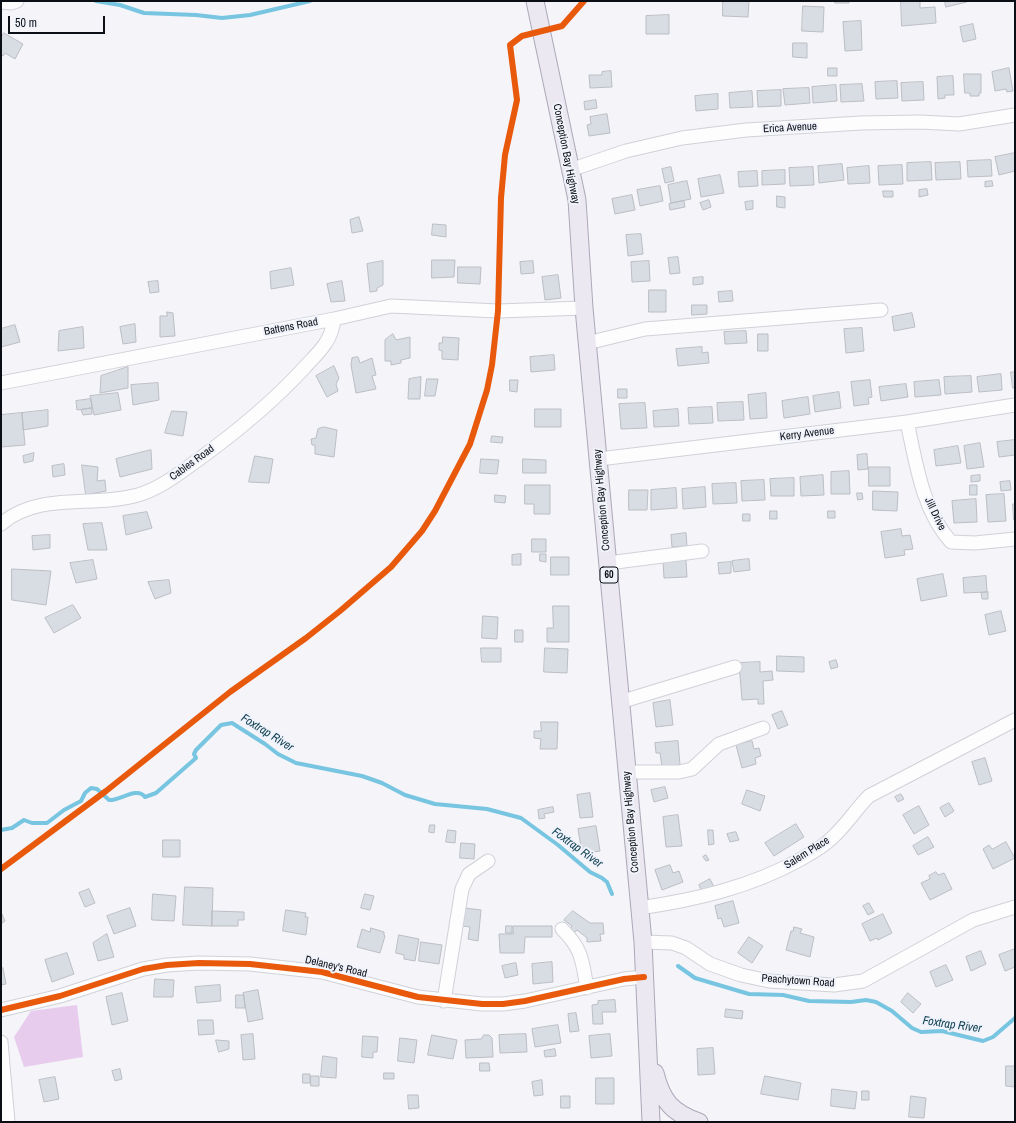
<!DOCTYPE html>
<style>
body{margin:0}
#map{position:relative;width:1016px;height:1123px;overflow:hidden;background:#f4f4f9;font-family:"Archivo Narrow",sans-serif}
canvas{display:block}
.frame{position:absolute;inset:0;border:2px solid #0c0e15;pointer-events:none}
.scale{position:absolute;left:8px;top:16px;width:97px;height:18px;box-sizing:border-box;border:2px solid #0c0e15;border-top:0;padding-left:5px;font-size:12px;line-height:14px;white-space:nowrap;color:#0c0e15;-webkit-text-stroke:3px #f1f3fc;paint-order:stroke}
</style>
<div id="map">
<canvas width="1016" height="1123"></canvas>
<div class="frame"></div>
<div class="scale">50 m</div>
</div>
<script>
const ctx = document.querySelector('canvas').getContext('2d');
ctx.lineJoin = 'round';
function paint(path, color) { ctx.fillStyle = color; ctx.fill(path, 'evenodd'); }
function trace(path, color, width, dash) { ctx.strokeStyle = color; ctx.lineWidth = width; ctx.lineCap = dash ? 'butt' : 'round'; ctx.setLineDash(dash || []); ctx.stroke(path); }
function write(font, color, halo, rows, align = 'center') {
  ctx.font = font + ' "Archivo Narrow",sans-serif'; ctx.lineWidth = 4; ctx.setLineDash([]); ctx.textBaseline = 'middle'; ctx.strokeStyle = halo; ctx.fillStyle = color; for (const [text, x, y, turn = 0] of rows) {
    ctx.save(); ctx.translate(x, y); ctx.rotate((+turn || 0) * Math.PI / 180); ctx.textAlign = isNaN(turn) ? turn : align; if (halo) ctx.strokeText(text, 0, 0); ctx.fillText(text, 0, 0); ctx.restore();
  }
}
paint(new Path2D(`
 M77,1005L83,1057L24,1067L14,1037L31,1011Z`), '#e8ccee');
trace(new Path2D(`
 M96,1L120,5L144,13L196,15L222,18L250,15L310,1
 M1,830L12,828L24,820L32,823H47L64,810L81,801L85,793L91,788L97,789L109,800C120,801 137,786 145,797L156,793L196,758L194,754L196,750L221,725L232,723L265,744L278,754L296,763L362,776L382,783L405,795L435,804L487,809L521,818L558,845L590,872L602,878L607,882L612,894
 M678,966L695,978L749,994L783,995L809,1001L851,1002L866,1000L876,1002L892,1011L912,1028L921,1032L942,1031L983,1041L993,1037L1015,1018`), '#77c5e0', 4);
const building = new Path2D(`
 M723,1H749L748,17L723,16Z
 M835,1H849V3H835Z
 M901,1H920V8L935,7L936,23L902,26Z
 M945,1H967V2L946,7Z
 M803,6L824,7L823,32L802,31Z
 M669,15V34H646V16Z
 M861,21L862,50L845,51L843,22Z
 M973,24L976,39L963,42L960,27Z
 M4,33L23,44L15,59L5,53L3,56L1,55V38Z
 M793,43H807V58L793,57Z
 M828,68H837V76H828Z
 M1009,68L1013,91L1007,92L1006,89L995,91L992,72Z
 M611,71L612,87L590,88L589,75H602V72Z
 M964,74H981V93H979V96H970V93H965Z
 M953,76L954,95H945V98L938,99L937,77Z
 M897,81L898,98L876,99L875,82Z
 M923,82L924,100L902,101L901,83Z
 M862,84L864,101L841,102L840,85Z
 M836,85L837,101L813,103L812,87Z
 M809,88L810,103L785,105L783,89Z
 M781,90V106L758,107L757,91Z
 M752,91L753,107L730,108L729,93Z
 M718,94V109L696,111L695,96Z
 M596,100L597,108L585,110L584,102Z
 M607,114L610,133L589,136L587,125L591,124L590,117Z
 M1015,153V171L999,175L995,157Z
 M991,160L992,176L968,177L967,161Z
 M931,162L932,180L907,181V163Z
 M960,162L961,179L936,180L935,163Z
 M842,164L844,180L819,183L818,166Z
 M902,165L903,184L879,185L878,166Z
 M869,166L870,183L848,184L847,168Z
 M671,167L674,181L665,183L662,169Z
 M813,167L814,185L790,186L789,168Z
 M785,170V184L762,185V171Z
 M757,171L758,186L739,187L738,172Z
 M720,175L724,193L701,197L698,179Z
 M687,181L691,199L671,203L668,185Z
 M992,181L993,186L985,187V182Z
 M660,186L663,201L640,206L637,190Z
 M927,189L928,195L919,197V190Z
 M883,191H893V197H884Z
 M632,195L635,210L615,214L612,199Z
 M777,196L785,197V208L777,207Z
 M709,200L711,207L703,210L700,203Z
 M684,201L685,207L670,210L669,204Z
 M753,201V209L746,210L745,202Z
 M359,217L363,231L352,233L350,220Z
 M433,224L446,225V237L432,235Z
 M641,234L643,254L628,256L626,235Z
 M678,257L680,273L670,274L668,258Z
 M432,260H455L454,277L432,278Z
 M383,261V285L377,288V291L370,292L367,264Z
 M533,261L534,273L521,274L520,262Z
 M649,261L650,281L632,282L631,262Z
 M458,267H481L480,284L458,283Z
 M291,268L294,285L271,289L270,272Z
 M558,275L561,298L545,300L542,277Z
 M703,277V284L693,285V278Z
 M158,281L159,292L150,293L148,282Z
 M342,281L345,301L331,302L327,284Z
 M649,290H666V312H649Z
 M732,291L733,301L719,302L718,292Z
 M692,305H707V314L692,315Z
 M167,312L173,313L175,336L160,337V316H167Z
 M912,313L915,327L894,331L892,317Z
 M135,324L136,342L123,344L120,327Z
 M15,325L20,342L1,347V329Z
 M83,327L84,348L58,351L59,331Z
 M862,328L864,351L846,353L844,329Z
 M746,331L747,343L725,344L724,332Z
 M393,334L396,340L410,337V358L401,360V363L391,365V361H385V340Z
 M758,334H768V351H758Z
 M443,337L459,338L458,360L442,359V351L439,350V343H442Z
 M702,347V353L708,352L709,363L678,366L676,349Z
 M554,355L555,370L531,372L530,357Z
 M358,357L360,363L372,358L376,375L372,376L376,389L356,393L351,365L352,358Z
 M334,366L339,378L336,384L338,391L327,397L316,376Z
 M128,367V388L100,393L101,376Z
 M1011,372H1015V388H1013Z
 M1001,374L1002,390L979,392L977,377Z
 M971,376L972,392L945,394L944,377Z
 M421,377L420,399H408L409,379Z
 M427,379H438L435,396H425Z
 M510,380H518L517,392L510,391Z
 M870,380L872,397L868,398L869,404L854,406L851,382Z
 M939,380L941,395L915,397L914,382Z
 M158,383L159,400L133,405L131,385Z
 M906,384L908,397L881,401L879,387Z
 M618,389H627V398H618Z
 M839,392L841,408L815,412L813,396Z
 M118,393L121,410L94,415L90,396Z
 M766,393L767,418L750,419L748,395Z
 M808,397L810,414L784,418L782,401Z
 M91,399L92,408L77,410L76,401Z
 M743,402L744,420L718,421L717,403Z
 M645,403L647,428L621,429L619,404Z
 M712,407L713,423L689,424L688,408Z
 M92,408V414L83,415L81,410Z
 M535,409H561V427H535Z
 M678,409L679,426L654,427L653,411Z
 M48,410V426L23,430L22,413Z
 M172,411L187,412L183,436L165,433Z
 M22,413L25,445L1,447V415Z
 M324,427L337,430L334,457L315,454V445H312L311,439L316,438L318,429Z
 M492,436L503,437L502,443L491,442Z
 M1015,440V455L999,457L997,442Z
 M980,443L984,467L967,469L964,446Z
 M958,446L961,463L936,466L934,450Z
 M151,450L152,469L120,477L116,459Z
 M34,453L33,461L24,463L23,456Z
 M867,454L868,469L858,470L857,455Z
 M255,456L273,459L269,483L249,482Z
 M481,459L499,460L497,474L480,473Z
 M523,459L546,460V473H523Z
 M64,464L65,475L53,477L52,466Z
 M82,465L98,467L97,481L105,480L106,491L86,495Z
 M869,467H890V486H869Z
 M849,471L850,494H831V472Z
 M823,475L824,495L801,496L800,477Z
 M980,475V481L971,482V476Z
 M794,478V496H771L770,479Z
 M764,480L765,500L742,501L741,481Z
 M1010,481L1011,490L1001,491L1000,482Z
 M736,483L737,503L713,504L712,484Z
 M525,485H550V514H534V504H525Z
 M970,485H977V495H970Z
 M705,487L706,507L683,509L682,489Z
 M676,488L677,508L651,510V490Z
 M629,490H648L647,510H629Z
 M873,491L898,492L897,511L873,510Z
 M857,493H862L863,499L858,500Z
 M1004,494L1006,521L988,522L986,495Z
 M495,495L506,496L505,503L495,502Z
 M976,499L977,522L954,523L952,501Z
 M1013,504H1015V520H1014Z
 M770,511H777V519H770Z
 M828,511H835V518H828Z
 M147,512L152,528L126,535L123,516Z
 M743,514H750V521H743Z
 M102,523L107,550H88L83,524Z
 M901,529L902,536L910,535L913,549L904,550L905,555L885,558L881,532Z
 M686,533L687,546L672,547L671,535Z
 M50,535V548L33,550L32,536Z
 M532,539H546V552H532Z
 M521,554V565H512V555Z
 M540,554H546V562L540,561Z
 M551,557H569V575H551Z
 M749,559L750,570L734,572L732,561Z
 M93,560L97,579L76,583L70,563Z
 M686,560L687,577L664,578L663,561Z
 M731,562V573L719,574L718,563Z
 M12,569L51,571L46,605L12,600Z
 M943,574L947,596L921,601L917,579Z
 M986,576L987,592L964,593L963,578Z
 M169,580L171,593L155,599L148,582Z
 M988,592V599H982L981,593Z
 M73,605L81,618L54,633L45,618Z
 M553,606H569V642H547V628H553Z
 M1001,611L1006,631L989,635L985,615Z
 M483,616L498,617L497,639L482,638Z
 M515,630H523V642H515Z
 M481,648H501V662H482Z
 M545,648L568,649L567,673L544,672Z
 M777,656L804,657V672L777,671Z
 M836,660L838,667L831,669L829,662Z
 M760,662V672L772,671L773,680L763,681L764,704H758V699L742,700L739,663Z
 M670,700L673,725L656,727L653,703Z
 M782,711L788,725L778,729L772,715Z
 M541,722H558L557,749H540L541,739L534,738V731H541Z
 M678,741L680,765L662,767L660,753H656L655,743Z
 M752,741L754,749L759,748L761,756L755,758L756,764L742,768L736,745Z
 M985,758L992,781L979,785L972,762Z
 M665,787L668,798L654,802L651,790Z
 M747,790L765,796L760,811L742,804Z
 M590,793L593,817L580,818L577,795Z
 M901,794L904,799L898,802L895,797Z
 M949,803L954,811L945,817L940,808Z
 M919,806L929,825L914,834L903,815Z
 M553,807L554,812L544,814L545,818L539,819L538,810Z
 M678,815L682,846L666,847L663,817Z
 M796,824L804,837L774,856L765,843Z
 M430,825H435L434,833L429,832Z
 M596,826L600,851L582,854L578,829Z
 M448,830L456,831L455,843L446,842Z
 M708,830H713L714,844L709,845Z
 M736,832L739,840L730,842L727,834Z
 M928,837L934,847L918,855L913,846Z
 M163,840H180V857H163Z
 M1006,842L1015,858L993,869L983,849L989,845L992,849Z
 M461,843L475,844L474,859L460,858Z
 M706,855L709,860L706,861L703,857Z
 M670,865L673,873L679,871L683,882L662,890L655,870Z
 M936,872L938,875L944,873L952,889L930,900L921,883L930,879L929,876Z
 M710,879L715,889L703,894L699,885Z
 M185,887L213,888L212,926L183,925Z
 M89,889L95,903L85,907L79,893Z
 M153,894L176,896L174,921L152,920Z
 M365,894L374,896L370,910L361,908Z
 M733,901L739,923L724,927L721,918L718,919L715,906Z
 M869,903L874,912L868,915L863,906Z
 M130,908L136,926L114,934L107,916Z
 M465,908L481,910L478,941L468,939L470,927L463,926Z
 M286,910L306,913L305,917H308L306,935L283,931Z
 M212,911L244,912V920H238V926H212Z
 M573,911L590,923H603L604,934H600L601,941L587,942V938L577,930L574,933L570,929L572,926L564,920Z
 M1,912L5,921L1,924Z
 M883,914L892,933L878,940L877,938L870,941L862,924Z
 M506,926H512V933H506Z
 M513,926H552V937H525L524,953H500L499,934H513Z
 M794,927L802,929L800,933L814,937L810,957L786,950L791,931H793Z
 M371,928L384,932V935L385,936L380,953L357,947L362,929L370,932Z
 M107,934L114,957L98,961L93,943Z
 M399,935L419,939L415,961L404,959V955L396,953Z
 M749,937L763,946L752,963L738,953Z
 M421,942L442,945L439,964L419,961Z
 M1015,949V967L1005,971L999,955Z
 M981,951L986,964L971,971L966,957Z
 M67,953L74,974L52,982L45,960Z
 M552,962L553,982L533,984L532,964Z
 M516,963L518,975L505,978L502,966Z
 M946,965L953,980L936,987L930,972Z
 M3,968L6,984L1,985V969Z
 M155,979L174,980L173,997H154Z
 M220,985L221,1001L197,1003L195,987Z
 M258,990L263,1019L248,1022L243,993Z
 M122,993L128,1021L112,1025L106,997Z
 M908,993L921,1004L913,1013L901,1002Z
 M236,995H244L245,1008H236Z
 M615,1000L616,1012H602L603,1024H593L592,1005L598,1004V1001Z
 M726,1009L743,1011L742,1019L725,1017Z
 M576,1013L579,1031L570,1032L568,1014Z
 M198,1020H213L214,1034L199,1035Z
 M558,1025L561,1043L535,1047L532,1029Z
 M253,1034L255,1059L243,1060L241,1035Z
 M526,1034L527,1052L500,1053L499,1035Z
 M610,1034L612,1056L591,1058L589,1036Z
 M432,1035L457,1040L453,1059L428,1055Z
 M484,1035H489L492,1038L493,1057L466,1058L465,1040L481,1039Z
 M363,1036L378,1037L377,1052H373V1058L362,1057Z
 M400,1038L417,1040L414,1063L398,1061Z
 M216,1040L229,1041V1049L219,1052Z
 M713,1048L715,1074L698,1075L697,1049Z
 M555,1049L556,1056L545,1057L544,1051Z
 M323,1056L337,1058L336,1078L321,1077Z
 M480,1063H489L490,1071H480Z
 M1006,1066H1015V1087L1006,1086Z
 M120,1069L122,1079L115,1081L112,1071Z
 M384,1073H394V1079H384Z
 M303,1074H310V1083H303Z
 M311,1076H319V1086H311Z
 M765,1076L801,1083L798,1100L761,1094Z
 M55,1077L59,1099L44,1102L39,1080Z
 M596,1078H614V1104H596Z
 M542,1080L543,1095L534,1096L532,1082Z
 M832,1089L857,1092L855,1109L831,1106Z
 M862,1091H869V1100H862Z
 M408,1095H418L419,1108L409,1109Z
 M561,1096H570V1108H561Z
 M911,1096L926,1098L924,1118L909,1117Z`);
paint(building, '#d8dce3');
trace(building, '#bbbec4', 1);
const minor = new Path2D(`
 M1,2L11,3L17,1
 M570,170L626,151L682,138L746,130L861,123L920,122L959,124L1015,115
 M587,343L645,329L881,310
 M1,383L334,319L391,306L498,311L584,308
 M907,422C916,462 922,510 951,542L975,543L1015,539
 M599,459L907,422L1015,405
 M1,524C40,491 92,508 138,495C159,489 177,475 195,462C234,434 272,403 305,367C311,360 319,353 325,344C330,337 333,328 334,319
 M608,563L702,551
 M620,702L735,667
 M626,772H679L692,769L719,744L763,728
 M639,908C695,900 751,887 801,859C812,853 824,846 833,837C847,824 856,809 869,796L1015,720
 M562,929C583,950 582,961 587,988
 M643,942L672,943L686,948L710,964L741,975L769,981L834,985L863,981L973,920L1015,907
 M444,1001L462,889L469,874L488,861
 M1,1010L60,996L143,969L167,965L199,963L250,964L322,972L418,997L482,1004H503L525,1001L624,979L644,977
 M1,1042L8,1122`);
const major = new Path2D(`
 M535,1L577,200L584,308L643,942L651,1122
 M655,1073C662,1101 672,1113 699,1122`);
trace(minor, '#d0d2d8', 15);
trace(major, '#aca8b9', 19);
trace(minor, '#fdfdfe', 13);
trace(major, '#ece8f1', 17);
trace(new Path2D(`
 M1,869L106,791L230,692L306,638L340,611L391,567L422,531L435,511L470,444L487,390L492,365L498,311L501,198L505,155L517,100L510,45L522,36L562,26L584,1
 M1,1010L60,996L143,969L167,965L199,963L250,964L322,972L418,997L482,1004H503L525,1001L624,979L644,977`), '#e8590c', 6);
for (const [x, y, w] of [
 [609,575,18]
]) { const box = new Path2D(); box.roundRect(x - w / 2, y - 8, w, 16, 3); ctx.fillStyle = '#f1f3fc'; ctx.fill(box); trace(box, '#0c0e15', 1); }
write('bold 10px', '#0c0e15', null, [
 ["60",609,575]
]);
write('11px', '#0c0e15', '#f1f3fc', [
 ["Erica Avenue",790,128,-3],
 ["Conception Bay Highway",566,154,79],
 ["Battens Road",291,327,-11],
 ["Kerry Avenue",807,434,-7],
 ["Cables Road",192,463,-36],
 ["Conception Bay Highway",602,500,-95],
 ["Jill Drive",935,514,64],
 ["Conception Bay Highway",631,822,-95],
 ["Salem Place",807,853,-32],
 ["Delaney's Road",336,967,13],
 ["Peachytown Road",798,981,4]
]);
write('italic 12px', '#0d3f4e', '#f1f3fc', [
 ["Foxtrap River",267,733,32],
 ["Foxtrap River",577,848,36],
 ["Foxtrap River",952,1025,8]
]);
</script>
